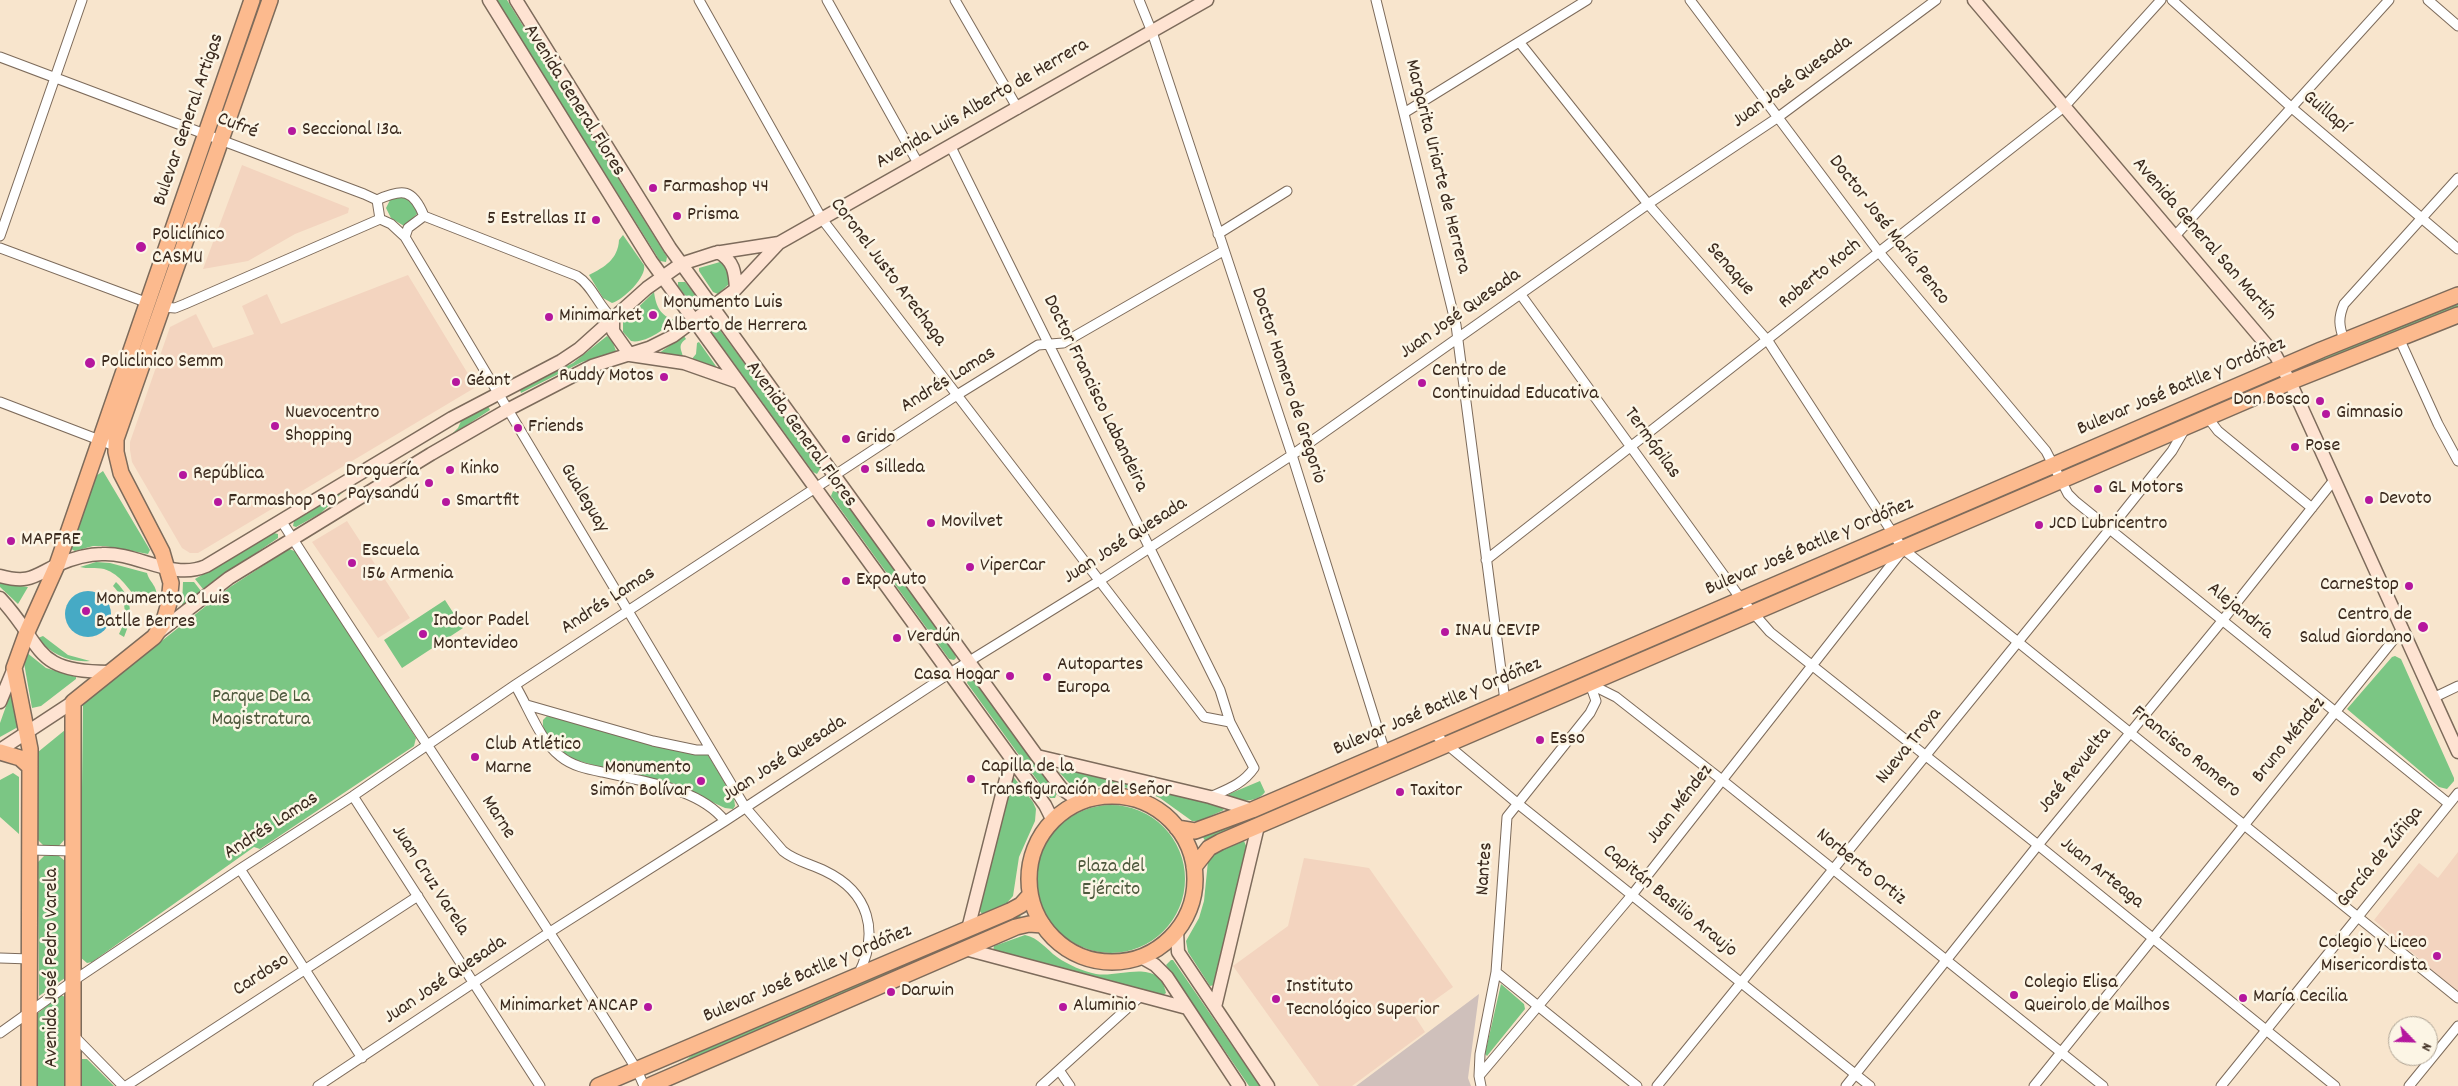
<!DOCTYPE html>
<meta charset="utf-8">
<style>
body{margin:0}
#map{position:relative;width:2458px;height:1086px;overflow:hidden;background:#f8e5cd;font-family:Dekko,sans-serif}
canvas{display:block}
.north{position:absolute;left:2388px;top:1016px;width:50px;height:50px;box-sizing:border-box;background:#fcf5e5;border:1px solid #afa495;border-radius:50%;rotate:114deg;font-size:14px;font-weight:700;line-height:20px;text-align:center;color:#3b2a1e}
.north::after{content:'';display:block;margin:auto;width:18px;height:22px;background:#b5179e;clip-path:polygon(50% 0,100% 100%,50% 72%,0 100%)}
</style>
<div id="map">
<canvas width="2458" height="1086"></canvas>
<div class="north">N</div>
</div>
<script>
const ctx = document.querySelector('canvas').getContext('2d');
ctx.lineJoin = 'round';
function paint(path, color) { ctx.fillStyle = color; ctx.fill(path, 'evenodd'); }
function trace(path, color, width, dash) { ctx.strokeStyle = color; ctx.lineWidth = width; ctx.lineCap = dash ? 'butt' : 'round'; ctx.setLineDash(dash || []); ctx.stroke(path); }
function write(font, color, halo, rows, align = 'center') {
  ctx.font = font + ' Dekko,sans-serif'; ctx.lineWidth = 5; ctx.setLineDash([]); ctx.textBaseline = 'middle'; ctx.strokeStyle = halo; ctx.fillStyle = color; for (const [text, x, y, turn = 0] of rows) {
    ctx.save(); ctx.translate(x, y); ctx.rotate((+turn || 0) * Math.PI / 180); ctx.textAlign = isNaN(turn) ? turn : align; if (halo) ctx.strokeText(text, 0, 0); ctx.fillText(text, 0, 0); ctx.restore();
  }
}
paint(new Path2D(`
 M242,165L349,208L348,213L295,234L248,261L203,269Z
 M408,275L476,387L198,553H190L182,548L132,462L130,450V442L170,327L196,314L213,348L254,334L242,306L267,294L281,324Z
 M347,521L410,618L378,638L312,542Z
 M2458,852V992L2374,920L2419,863L2438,878Z
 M1304,858L1369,868L1453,987L1414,1015L1425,1032L1352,1086H1319L1233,966L1288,926Z`), '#f3d4bf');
paint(new Path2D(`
 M1479,994L1468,1078L1471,1086H1356Z`), '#cfc0bb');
paint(new Path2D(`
 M496,0H507L667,257L666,262L660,261Z
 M401,195L412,200L418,213L404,226L391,218L386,208L391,198Z
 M623,235L644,265C647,277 623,300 612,303L603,298L589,275C605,267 618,259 619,240Z
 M720,262L728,265L731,282L718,294L713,292L699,271V268Z
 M678,282H685L701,302L698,308L694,307L678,286Z
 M654,292C656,306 660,316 675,320C665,329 645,344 631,341L623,332V322Z
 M2458,302V307L2295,372L2293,371Z
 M710,320L714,322L819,465L820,469L817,474L813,472L707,326V323Z
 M607,336L612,340L616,351L582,362L521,393L520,390L573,363Z
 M684,336L686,339C676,346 683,351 683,358L659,353Z
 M699,342L718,369L691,360L696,354L697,343Z
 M2278,376V379L2068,469L2066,468Z
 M488,406L490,410L450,436L458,428L461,421Z
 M103,471L150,550L148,554L105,546H93L75,551L71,549L96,476Z
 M2042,478L2041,480L1908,538L1906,537Z
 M345,490L321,513L296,527L293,526L294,521Z
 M833,491L839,493L955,652L956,658L954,660L949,659L831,496Z
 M274,533L278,534V538L203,589L195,579Z
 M1885,545V548L1754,604L1753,602Z
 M289,549L297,552L416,738L414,746L260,849L254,847L92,962L87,963L80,957L83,703L230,587Z
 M96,562L110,563L147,573C150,584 158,584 157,602L140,601C127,589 122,575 104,569C96,567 87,569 80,567Z
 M116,582C133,598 133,617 124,637L119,634C128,617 127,600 113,586Z
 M183,582H194L201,591L182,606Z
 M0,583L28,587L18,604L0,587Z
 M445,600L463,628L402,668L384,640Z
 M1733,610L1734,614L1450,736L1447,734Z
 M43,636L68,655L90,661C70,663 50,654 38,638Z
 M26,652L46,668L76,677V679L41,706L32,708L24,663Z
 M2395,656L2401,659L2454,778V781L2447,789L2439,787L2347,709L2392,657Z
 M969,678L975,679L1057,793L1055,798H1050L967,683Z
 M10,695H12L18,727L0,737V723Z
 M547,716L708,755L734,798L735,806L733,809L725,808L699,796L569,758C557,749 541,736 543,720Z
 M65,730V839L58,847H45L38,840V752Z
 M1429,740L1431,744L1205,841L1203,837Z
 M1058,766L1220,806L1224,810L1199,821H1192L1160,798L1144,791L1112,785L1083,788L1071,785L1059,772Z
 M13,773L19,777V834L0,817V780Z
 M1012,775L1033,802L1036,809L1035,821L1019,857L1013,896L1006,904L982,914L979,910Z
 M1260,781L1265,792C1257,803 1239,802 1228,797L1229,794Z
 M1037 879a74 74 0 1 1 148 0a74 74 0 1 1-148 0Z
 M1244,841L1247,848L1214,985L1210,986L1188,952L1186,941L1199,918L1204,901L1208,861L1215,853Z
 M44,856H59L65,861V978L39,996L38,862Z
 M1020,914L1021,919L657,1075L686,1060L696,1052Z
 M1025,935C1039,938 1046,949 1057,957C1068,965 1083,971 1096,974C1120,978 1159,957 1166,993L1162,996L993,951L994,946Z
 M1171,960H1173L1260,1086H1249L1166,965Z
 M1501,984L1524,1004L1525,1009L1487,1056L1485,1054Z
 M61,995L65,997V1086H37L38,1013Z
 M82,1059H87L114,1086H80Z`), '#7bc684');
paint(new Path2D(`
 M65 614a23 23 0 1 1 46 0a23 23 0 1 1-46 0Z`), '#46aac5');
const street = new Path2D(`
 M699,0L822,219L1204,717L1230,722
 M827,0L919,165
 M955,0L1018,109
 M1139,0L1152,32L1292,455L1385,752
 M1376,0L1456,325L1505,701
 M1690,0L1878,251L2046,451L2068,494L2075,501L2448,803
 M2172,0L2292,108L2458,249
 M2428,0L2458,26
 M1520,43L1648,204L1768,341L1903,549L2458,998
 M0,57L364,194L377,200L380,219
 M1404,113L1587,0
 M951,147L1220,690L1230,722L1254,768C1243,784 1228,789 1210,797
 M377,200C403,188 413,189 424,216L577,276C593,286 598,306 613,319
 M380,219L391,224L405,237L745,807L783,851C795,861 811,864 825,871C869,892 880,932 858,975
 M1218,234L1287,191
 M0,236L82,0
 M2175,236L2389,0
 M405,237L408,228L424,216
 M0,248L148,303
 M1521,295L1741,599L1770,632L2038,845L2335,1086
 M162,307L175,308L185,304L380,219
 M2399,338L2438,424L2458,461
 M2344,340C2339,326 2338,318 2344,304L2458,178
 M0,402L115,446
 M2208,418L2218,431L2312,508
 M282,522C399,705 522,885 637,1070L644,1086
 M1486,560L2064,107L2161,0
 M1590,684L1616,697L1722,780L2103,1086
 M515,685C528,706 540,741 560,756C572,766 587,769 602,772C642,782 698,787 725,821
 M2435,697L2458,686
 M527,705L653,741L696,750H711
 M1432,732L1517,803L1870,1086
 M353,796L540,1086
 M30,850L73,851
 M240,869L362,1058
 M0,958L30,959
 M1496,972L1637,1086
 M0,1033L73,981L240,869L353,796L515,685L957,395L1038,345L1063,343L1223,251
 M73,1035L123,1086
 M1059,1070L1070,1086
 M1479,1076L1632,895L1902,551
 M126,1086L418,896
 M318,1086L550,932L725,821L950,673L1099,581L1292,455L1648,204L1777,118L1936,0
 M1041,1086L1142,995
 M1481,1086L1479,1076L1480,1054L1496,972L1507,817L1590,713L1596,701L1590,684
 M1657,1086L2109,530L2172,451L2186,427
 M1846,1086L2038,845L2222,621L2334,480
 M2034,1086L2403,628
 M2221,1086L2458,793
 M2409,1086L2458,1026`);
const secondary = new Path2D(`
 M489,0L651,261L1045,805L1053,821
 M516,0L670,248L1037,756L1062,789L1081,802
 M1974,0L2276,356L2290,382L2458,752
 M718,252C734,261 735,272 736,289
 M613,319V331L630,355L684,363L738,382
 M0,576C29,584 34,576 57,565C71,559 87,554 102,554C137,552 172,581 206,566L452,418L561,361L579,349L647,288L681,264L715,253L779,243L1207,0
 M0,598C45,646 31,672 109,672
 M159,632L229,578L431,454L509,409L592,366L649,348L673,336L736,289L779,243
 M0,702L14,668
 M0,750L73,702
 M1037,756L1210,797L1252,810
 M968,929L1011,759
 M1177,931L1178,952L1268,1086
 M965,949L1187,1008
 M1141,957L1155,965L1167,977L1239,1086
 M1215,1007L1258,826`);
const primary = new Path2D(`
 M0,752L20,758L30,767
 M1029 879a83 83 0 1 1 166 0a83 83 0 1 1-166 0Z
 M1177,828L1195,831L1252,810L2321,350L2458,295
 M1194,867L1209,848L1220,842L2290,382L2458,315
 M29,1086L30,749L14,668L27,632L57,565L252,0
 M73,1086V702L154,637L163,624L169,603L171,583L162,552L121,473L116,452V439L270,0
 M598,1086L1010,911L1021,905L1030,895
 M649,1086L1016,927L1029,924L1043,925`);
trace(street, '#7d6b5b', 11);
trace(secondary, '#7d6b5b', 15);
trace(primary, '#7d6b5b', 18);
trace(street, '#fff', 9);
trace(secondary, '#fee3d2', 12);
trace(primary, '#fcba8e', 15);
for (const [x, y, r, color] of [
 [292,131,5,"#b5179e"],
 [653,188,5,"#b5179e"],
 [677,216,5,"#b5179e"],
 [596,220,5,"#b5179e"],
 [141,247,6,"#b5179e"],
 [653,315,5,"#b5179e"],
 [549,317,5,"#b5179e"],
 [90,363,6,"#b5179e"],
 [664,377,5,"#b5179e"],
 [456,382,5,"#b5179e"],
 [1422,383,5,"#b5179e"],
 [2320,401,5,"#b5179e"],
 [2326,414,5,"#b5179e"],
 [275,426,5,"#b5179e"],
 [518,428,5,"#b5179e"],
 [846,439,5,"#b5179e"],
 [2295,447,5,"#b5179e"],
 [865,469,5,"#b5179e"],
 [450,470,5,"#b5179e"],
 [183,475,5,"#b5179e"],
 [429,483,5,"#b5179e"],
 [2098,489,5,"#b5179e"],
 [2369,500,5,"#b5179e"],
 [218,502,5,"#b5179e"],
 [446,502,5,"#b5179e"],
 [931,523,5,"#b5179e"],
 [2039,525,5,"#b5179e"],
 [11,541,5,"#b5179e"],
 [352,563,5,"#b5179e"],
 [970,567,5,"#b5179e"],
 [846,581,5,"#b5179e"],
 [2409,586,5,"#b5179e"],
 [86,611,5,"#b5179e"],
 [2423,627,6,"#b5179e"],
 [1445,632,5,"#b5179e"],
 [423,634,5,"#b5179e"],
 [897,638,5,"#b5179e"],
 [1010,676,5,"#b5179e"],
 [1047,677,5,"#b5179e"],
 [1540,740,5,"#b5179e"],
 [475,757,5,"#b5179e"],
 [971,779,5,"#b5179e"],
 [701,781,5,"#b5179e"],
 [1400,792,5,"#b5179e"],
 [2437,956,5,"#b5179e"],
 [891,992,5,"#b5179e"],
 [2014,995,5,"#b5179e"],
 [2243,998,5,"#b5179e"],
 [1276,999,5,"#b5179e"],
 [648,1007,5,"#b5179e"],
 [1063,1007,5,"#b5179e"]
]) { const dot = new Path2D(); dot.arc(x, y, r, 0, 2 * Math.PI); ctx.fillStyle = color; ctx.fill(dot); trace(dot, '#fcf5e5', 2); }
write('20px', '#3b2a1e', '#fcf5e5', [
 ["Juan José Quesada",1793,83,-36],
 ["Avenida General Flores",573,101,58],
 ["Avenida Luis Alberto de Herrera",983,105,-30],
 ["Guillapí",2325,113,40],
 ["Bulevar General Artigas",190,120,-71],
 ["Cufré",237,127,21],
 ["Margarita Uriarte de Herrera",1436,167,76],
 ["Doctor José María Penco",1888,231,52],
 ["Avenida General San Martín",2203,240,49],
 ["Senaque",1729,270,49],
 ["Coronel Justo Arechaga",887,273,53],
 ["Roberto Koch",1821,275,-39],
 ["Juan José Quesada",1461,315,-35],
 ["Andrés Lamas",949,381,-32],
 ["Doctor Homero de Gregorio",1287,386,72],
 ["Bulevar José Batlle y Ordóñez",2182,388,-23],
 ["Doctor Francisco Labandeira",1094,394,64],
 ["Avenida General Flores",800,435,54],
 ["Termópilas",1651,444,54],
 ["Gualeguay",583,499,59],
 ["Juan José Quesada",1126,542,-33],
 ["Bulevar José Batlle y Ordóñez",1810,548,-23],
 ["Andrés Lamas",609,602,-33],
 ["Alejandría",2239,612,39],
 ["Bulevar José Batlle y Ordóñez",1438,708,-23],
 ["Bruno Méndez",2290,741,-51],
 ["Nueva Troya",1910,747,-51],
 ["Francisco Romero",2185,753,39],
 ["Juan José Quesada",785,760,-33],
 ["José Revuelta",2076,771,-51],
 ["Juan Méndez",1681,805,-52],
 ["Marne",497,818,57],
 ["Andrés Lamas",272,827,-33],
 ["García de Zúñiga",2381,858,-51],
 ["Norberto Ortiz",1860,868,39],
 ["Nantes",1486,869,-86],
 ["Juan Arteaga",2101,874,39],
 ["Juan Cruz Varela",429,881,57],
 ["Capitán Basilio Araujo",1669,902,39],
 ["Avenida José Pedro Varela",53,968,-90],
 ["Bulevar José Batlle y Ordóñez",808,975,-23],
 ["Cardoso",262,976,-33],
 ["Juan José Quesada",446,981,-34]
]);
write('20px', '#3b2a1e', '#fcf5e5', [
 ["Seccional 13a.",302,131],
 ["Farmashop 44",663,188],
 ["Prisma",687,216],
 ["5 Estrellas II",586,220,"right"],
 ["Policlínico",152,236],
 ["CASMU",152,259],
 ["Monumento Luis",663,304],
 ["Alberto de Herrera",663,327],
 ["Minimarket",559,317],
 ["Policlinico Semm",101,363],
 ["Centro de",1432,372],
 ["Continuidad Educativa",1432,395],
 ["Ruddy Motos",654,377,"right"],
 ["Géant",466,382],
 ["Don Bosco",2310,401,"right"],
 ["Nuevocentro",285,414],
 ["Shopping",285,437],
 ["Gimnasio",2336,414],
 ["Friends",528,428],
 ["Grido",856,439],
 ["Pose",2305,447],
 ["Silleda",875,469],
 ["Kinko",460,470],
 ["Droguería",419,472,"right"],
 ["Paysandú",419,495,"right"],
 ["República",193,475],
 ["GL Motors",2108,489],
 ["Devoto",2379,500],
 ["Farmashop 90",228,502],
 ["Smartfit",456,502],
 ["Movilvet",941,523],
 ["JCD Lubricentro",2049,525],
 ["MAPFRE",21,541],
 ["Escuela",362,552],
 ["156 Armenia",362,575],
 ["ViperCar",980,567],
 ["ExpoAuto",856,581],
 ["CarneStop",2399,586,"right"],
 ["Monumento a Luis",96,600],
 ["Batlle Berres",96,623],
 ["Centro de",2412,616,"right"],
 ["Salud Giordano",2412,639,"right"],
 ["Indoor Padel",433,622],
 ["Montevideo",433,645],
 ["INAU CEVIP",1455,632],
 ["Verdún",907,638],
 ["Autopartes",1057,666],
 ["Europa",1057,689],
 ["Casa Hogar",1000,676,"right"],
 ["Esso",1550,740],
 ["Club Atlético",485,746],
 ["Marne",485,769],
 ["Capilla de la",981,768],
 ["Transfiguración del Señor",981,791],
 ["Monumento",691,769,"right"],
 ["Simón Bolívar",691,792,"right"],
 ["Taxitor",1410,792],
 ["Colegio y Liceo",2427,944,"right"],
 ["Misericordista",2427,967,"right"],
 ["Colegio Elisa",2024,984],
 ["Queirolo de Mailhos",2024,1007],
 ["Instituto",1286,988],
 ["Tecnológico Superior",1286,1011],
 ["Darwin",901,992],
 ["María Cecilia",2253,998],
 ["Minimarket ANCAP",638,1007,"right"],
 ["Aluminio",1073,1007]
], 'left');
write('20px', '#4e593d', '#fcf5e5', [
 ["Parque De La",261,698],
 ["Magistratura",261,721],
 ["Plaza del",1111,868],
 ["Ejército",1111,891]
]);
</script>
